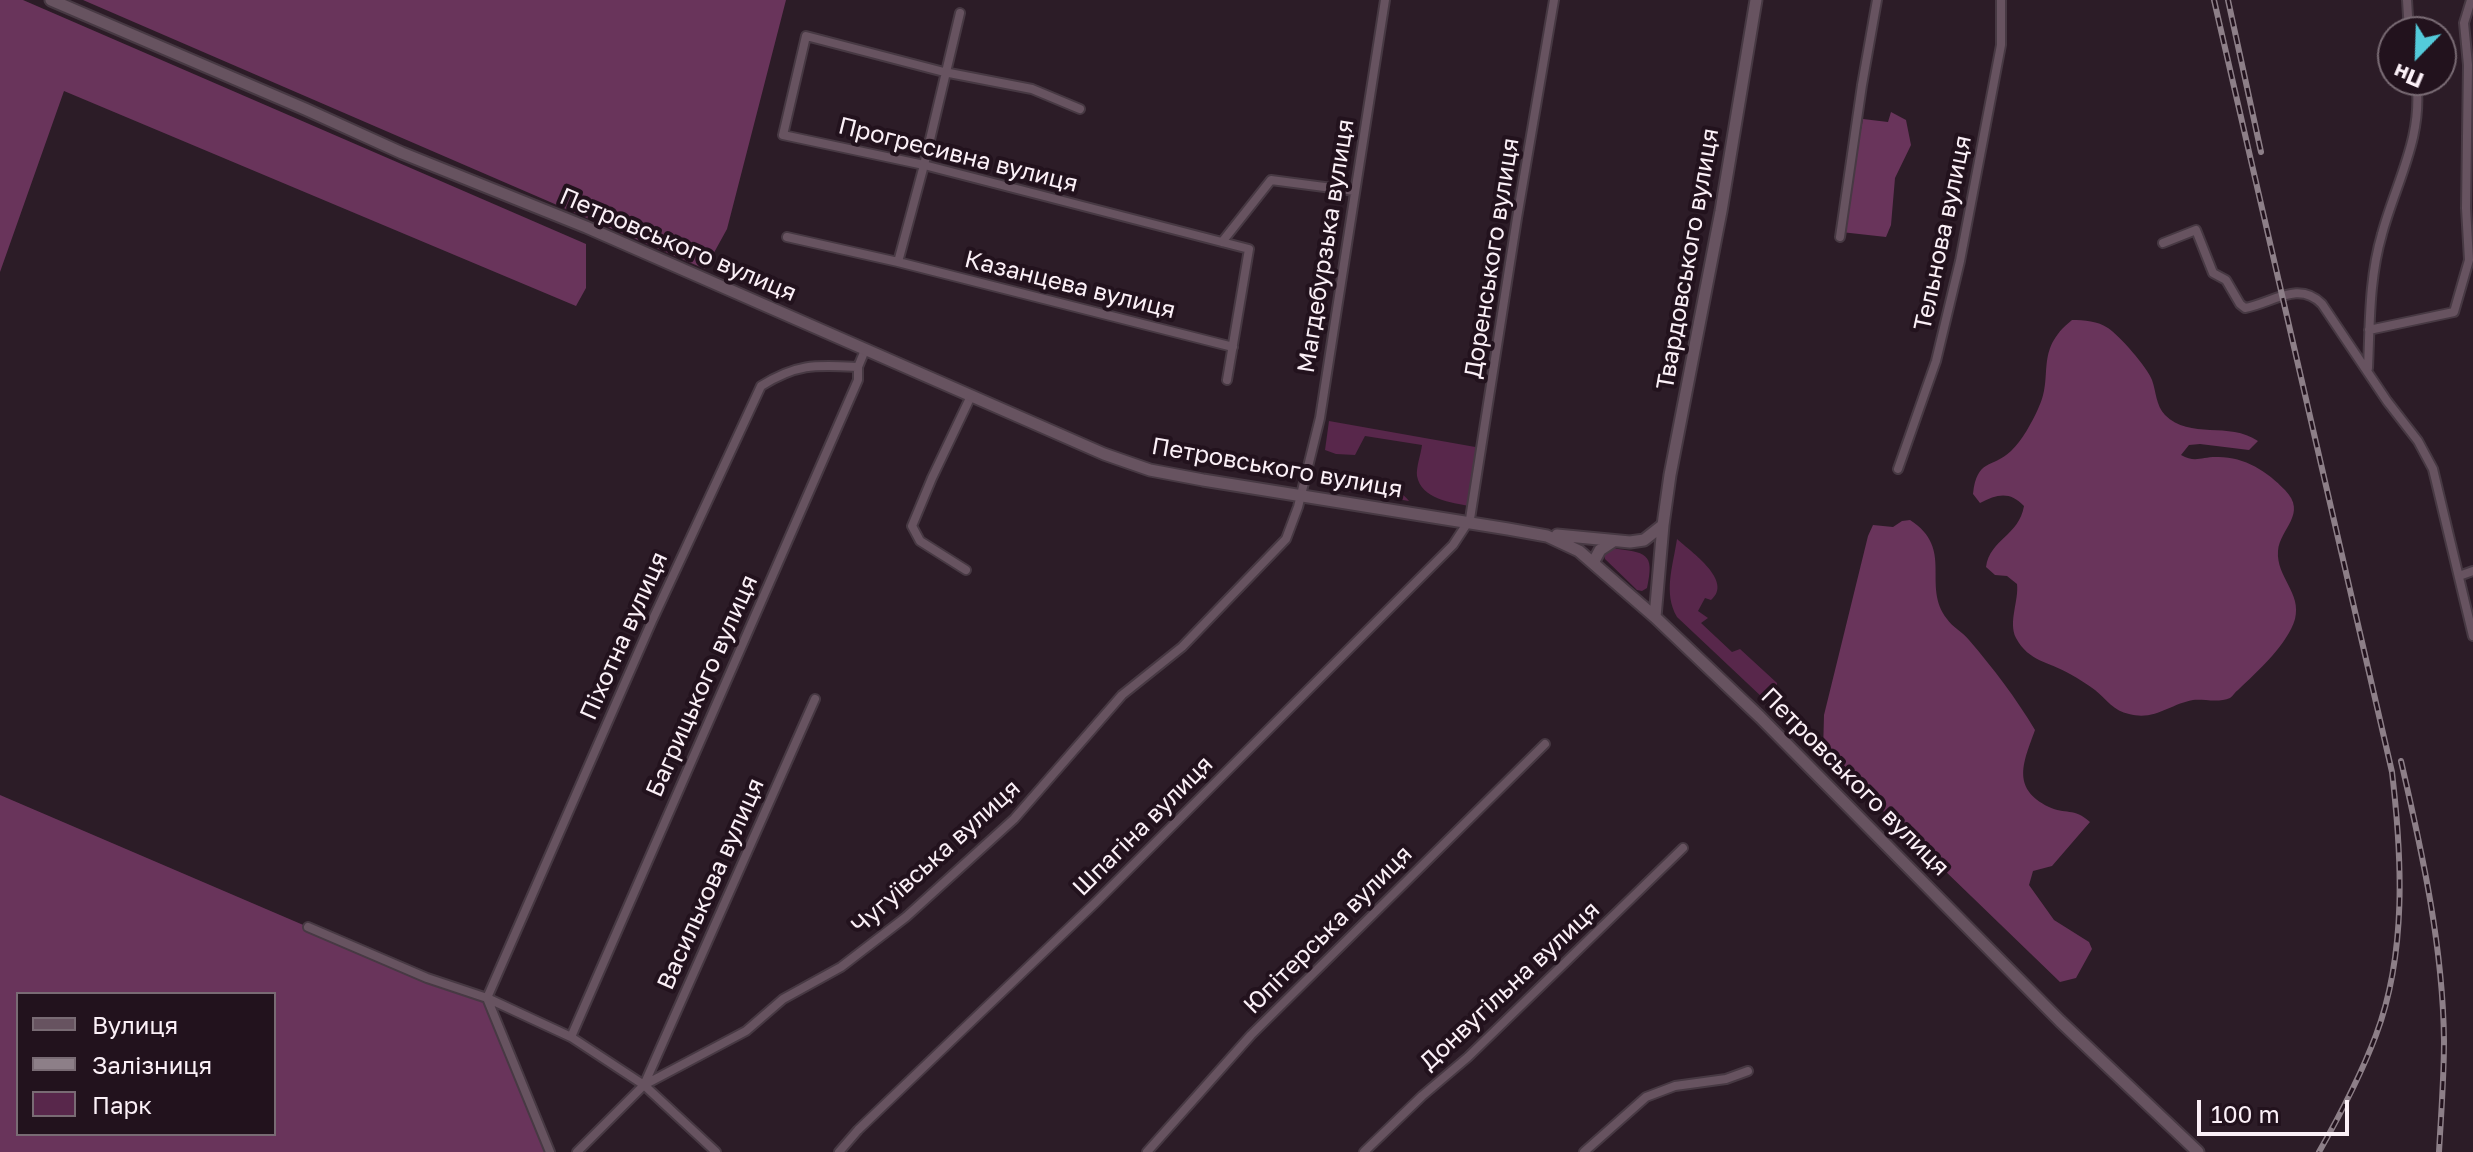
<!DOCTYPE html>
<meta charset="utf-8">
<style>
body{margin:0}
#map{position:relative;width:2473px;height:1152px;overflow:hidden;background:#2c1c27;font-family:"Golos Text",sans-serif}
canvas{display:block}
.legend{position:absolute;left:16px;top:992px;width:260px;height:144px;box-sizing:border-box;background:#22121d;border:2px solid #796b74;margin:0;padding:10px 14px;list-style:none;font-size:24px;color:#fbf0f7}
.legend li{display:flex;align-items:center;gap:16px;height:40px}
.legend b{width:40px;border:2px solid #796b74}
.north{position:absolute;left:2377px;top:16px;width:80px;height:80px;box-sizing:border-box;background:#22121d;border:2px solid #796b74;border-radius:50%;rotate:203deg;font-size:22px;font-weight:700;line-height:32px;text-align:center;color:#fbf0f7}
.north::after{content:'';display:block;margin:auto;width:28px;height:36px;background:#53cbdb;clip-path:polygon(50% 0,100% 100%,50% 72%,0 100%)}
.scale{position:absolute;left:2197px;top:1100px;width:152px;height:36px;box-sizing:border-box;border:4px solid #fbf0f7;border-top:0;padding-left:10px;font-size:24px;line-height:28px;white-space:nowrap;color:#fbf0f7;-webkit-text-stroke:6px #22121d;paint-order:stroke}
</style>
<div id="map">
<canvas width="2473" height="1152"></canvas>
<ul class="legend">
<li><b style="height:10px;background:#675360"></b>Вулиця</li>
<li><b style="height:10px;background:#8d7f88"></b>Залізниця</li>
<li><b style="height:22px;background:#58274b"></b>Парк</li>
</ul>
<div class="north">Пн</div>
<div class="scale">100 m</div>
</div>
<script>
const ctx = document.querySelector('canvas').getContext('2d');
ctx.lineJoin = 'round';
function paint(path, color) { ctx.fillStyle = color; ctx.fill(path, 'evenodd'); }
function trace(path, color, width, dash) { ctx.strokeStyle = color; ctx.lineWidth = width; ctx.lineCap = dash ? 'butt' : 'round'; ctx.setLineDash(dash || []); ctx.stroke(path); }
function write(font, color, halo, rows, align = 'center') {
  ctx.font = font + ' "Golos Text",sans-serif'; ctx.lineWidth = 8; ctx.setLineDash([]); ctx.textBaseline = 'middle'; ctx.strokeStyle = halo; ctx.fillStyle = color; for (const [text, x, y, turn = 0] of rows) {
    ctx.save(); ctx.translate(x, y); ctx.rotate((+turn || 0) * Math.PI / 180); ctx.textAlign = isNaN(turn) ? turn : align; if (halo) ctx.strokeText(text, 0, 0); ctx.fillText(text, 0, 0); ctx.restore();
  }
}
paint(new Path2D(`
 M1329,421L1481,448L1470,506C1452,503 1421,499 1417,476C1416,467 1421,454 1422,445L1365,436L1355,455L1336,454L1325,450Z
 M1367,485C1382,488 1399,487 1409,501L1348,491V489Z
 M1677,539C1691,552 1734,581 1711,600L1705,598L1698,611L1708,618L1701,623L1732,652L1740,649L1777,683V689L1773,696L1764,699L1677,617C1663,593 1673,566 1677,539Z
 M1612,548C1646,553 1655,552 1647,588L1642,591L1637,590L1605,559L1604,553Z`), '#58274b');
paint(new Path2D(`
 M0,0H23L586,244V288L576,306L64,91L0,272Z
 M83,0H786L727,229L705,269Z
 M1891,112L1906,120L1911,145L1895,178L1891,225L1886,237L1841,232L1863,119L1888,122Z
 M2072,320C2084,320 2098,321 2108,328C2120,336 2147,367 2152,380C2156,391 2156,406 2165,415C2190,440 2229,421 2258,441L2249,450L2200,444L2189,445L2181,455C2195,463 2201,457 2216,457C2243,456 2267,471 2285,490C2308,514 2280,528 2278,551C2276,577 2302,593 2295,619C2288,644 2257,672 2238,690C2235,692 2233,696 2230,698C2219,703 2204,699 2193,700C2170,704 2155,721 2129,714C2114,711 2107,700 2095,690C2087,684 2079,679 2070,674C2048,661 2029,662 2016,638C2008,622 2019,601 2017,584L2007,576L1995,575L1986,567C1990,539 2019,536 2024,506C2010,491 1997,494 1980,503L1973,494C1977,458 1992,469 2011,451C2022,441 2032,422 2038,409C2055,376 2033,351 2072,320Z
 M1910,520C1955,549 1921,585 1947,619C1952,627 1963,632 1969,640C1993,668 2016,698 2035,730C2024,761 2010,788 2049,807C2065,815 2074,807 2090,822L2052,866L2033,871L2029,885L2054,920L2089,942L2092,949L2076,978L2060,982L1823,753L1824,715L1868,536L1873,525L1893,527L1902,521Z
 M0,795L427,978L487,998L550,1152H0ZM18,994H274V1134H18Z`), '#69345b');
const street = new Path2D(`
 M2407,0L2409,32
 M1080,109L1032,89L944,72L806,36L783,135L924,165L1249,249L1227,380
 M787,237L898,262L1233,347
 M1840,237L1862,85L1877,0
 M1222,242L1271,180L1355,191
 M2163,243L2196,230L2213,273L2226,280L2240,304L2245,308C2272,303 2299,280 2322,304L2387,401L2418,441L2433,469L2473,636
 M898,262L924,165L960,13
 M2369,330L2454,312L2469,260L2466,208L2468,65L2464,23L2471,0
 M2368,368C2370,323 2369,278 2382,234C2396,182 2424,136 2416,80
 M1898,469L1936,361L1960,261L2001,45V0
 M966,570L920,541L912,526L932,478L971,396
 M2459,576L2473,571
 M308,927L427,978L487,998L571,1037L644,1085L716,1152
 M571,1037L858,380V367L865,350
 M644,1085L815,699
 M550,1152L487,998L652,621L761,386C798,363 816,365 858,367
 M577,1152L644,1085L746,1031L783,999L841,967L906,917L1014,819L1122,695L1182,647L1286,539L1298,507L1320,418L1385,0
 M839,1152L858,1130L1096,902L1453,545L1470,519L1517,218L1554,0
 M1147,1152L1251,1035L1545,744
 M1364,1152L1422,1096L1468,1057L1683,848
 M1584,1152L1646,1097L1675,1086L1726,1079L1748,1071`);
const secondary = new Path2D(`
 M51,0L305,109L402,153L586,227L1104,454L1150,470L1203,480L1508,529L1547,536L1579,551L1655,617L1760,717L2060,1021L2198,1152
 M1557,535L1630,542L1644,540L1663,525
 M1593,563L1600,550L1612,542
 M1655,617L1663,525L1670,475L1721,211L1756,0`);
trace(street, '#473943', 12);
trace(secondary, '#473943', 15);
trace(street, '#675360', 8);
trace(secondary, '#675360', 11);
const rail = new Path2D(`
 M2214,0L2392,772C2402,857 2407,953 2376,1035C2361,1075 2340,1115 2319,1152
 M2228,0L2261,152
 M2401,761C2422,852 2443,946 2444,1041C2444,1078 2441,1115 2439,1152`);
trace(rail, '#8d7f88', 6);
trace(rail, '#22121d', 3, [9]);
write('24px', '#fbf0f7', '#22121d', [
 ["Прогресивна вулиця",958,155,14],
 ["Тельнова вулиця",1943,233,-78],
 ["Петровського вулиця",678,245,23],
 ["Магдебурзька вулиця",1326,246,-81],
 ["Доренського вулиця",1492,258,-81],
 ["Твардовського вулиця",1688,259,-80],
 ["Казанцева вулиця",1070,285,14],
 ["Петровського вулиця",1277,468,10],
 ["Піхотна вулиця",624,636,-66],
 ["Багрицького вулиця",702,686,-66],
 ["Петровського вулиця",1855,782,45],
 ["Шпагіна вулиця",1143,826,-45],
 ["Чугуївська вулиця",936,857,-42],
 ["Василькова вулиця",711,884,-66],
 ["Юпітерська вулиця",1328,930,-45],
 ["Донвугільна вулиця",1510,986,-43]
]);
</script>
